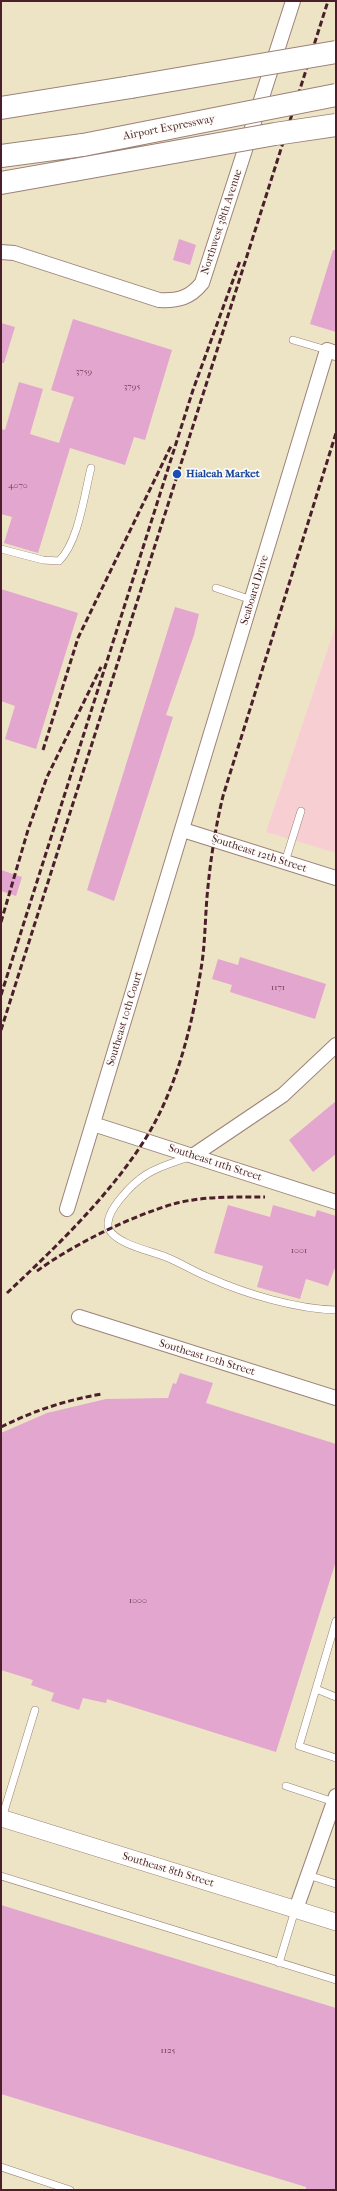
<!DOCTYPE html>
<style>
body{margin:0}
#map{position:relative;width:337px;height:2191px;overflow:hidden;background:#ede4c5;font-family:"IM FELL French Canon",serif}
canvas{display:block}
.frame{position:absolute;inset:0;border:2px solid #4a1f2b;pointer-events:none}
</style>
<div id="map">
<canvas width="337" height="2191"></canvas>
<div class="frame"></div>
</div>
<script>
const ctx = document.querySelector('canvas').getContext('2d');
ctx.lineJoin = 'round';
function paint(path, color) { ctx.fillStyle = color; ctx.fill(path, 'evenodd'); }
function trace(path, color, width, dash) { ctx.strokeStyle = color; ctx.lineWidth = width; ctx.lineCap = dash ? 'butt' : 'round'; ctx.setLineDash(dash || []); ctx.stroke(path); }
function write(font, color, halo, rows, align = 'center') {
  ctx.font = font + ' "IM FELL French Canon",serif'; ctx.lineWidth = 3.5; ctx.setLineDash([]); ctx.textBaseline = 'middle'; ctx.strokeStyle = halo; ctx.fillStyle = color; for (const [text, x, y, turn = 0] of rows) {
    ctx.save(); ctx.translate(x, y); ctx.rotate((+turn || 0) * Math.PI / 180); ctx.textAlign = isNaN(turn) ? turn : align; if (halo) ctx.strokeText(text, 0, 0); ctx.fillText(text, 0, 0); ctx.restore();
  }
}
paint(new Path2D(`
 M336,625V853L266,832Z`), '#f7cfd3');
paint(new Path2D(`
 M179,239L196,245L190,265L173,260Z
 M333,250H336V332L310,324Z
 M73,319L172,350L145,440L134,437L125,465L70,448L38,553L4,543L12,517L1,514V429L5,430L19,382L43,389L30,434L59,443L74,397L51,390Z
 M1,323L15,327L4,363H1Z
 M1,589L78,613L36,749L5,739L15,706L1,701Z
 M175,607L199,614L194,635L166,715L173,717L114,901L87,890Z
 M1,870L22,877L16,896L1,891Z
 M240,957L326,984L315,1019L230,992L232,985L212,979L218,959L238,965Z
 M336,1101V1154L313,1172L289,1140Z
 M228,1205L270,1217L273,1205L315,1217L317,1210L336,1216V1265L328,1286L306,1279L300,1299L257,1287L263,1266L214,1253Z
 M180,1373L213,1383L206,1403L336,1444V1561L276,1752L107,1699L106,1703L83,1698L79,1710L51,1701L54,1693L31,1685L33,1680L1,1670V1433L47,1413L106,1399L168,1398L173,1383L176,1384Z
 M1,1905L336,2008V2190H306V2187L1,2094Z`), '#e3a6cf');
const service = new Path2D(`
 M293,340L327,350
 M1,549L43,560L59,561C79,541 84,495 91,468
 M216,588L252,600
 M285,862L301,811
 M189,1157C175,1162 160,1166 147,1174C134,1182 102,1213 109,1229C116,1244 151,1251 166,1257C181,1263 195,1272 210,1278C246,1294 296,1309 336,1310
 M336,1621L299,1746L336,1758
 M316,1689L336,1697
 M286,1786L334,1802
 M2,1818L35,1710
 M308,1875L336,1884
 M1,1876L336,1980
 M279,1963L295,1910
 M1,2167L70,2190`);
const minor = new Path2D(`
 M1,252L14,253L159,300C178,301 190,298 202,283L293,1
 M183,830L336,878
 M93,1124L336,1202
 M194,1155L283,1095L336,1045
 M67,1209L327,350L336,353
 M79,1317L336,1398
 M296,1909L336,1796`);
const tertiary = new Path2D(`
 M1,1818L336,1922`);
const motorway = new Path2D(`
 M1,108L131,87
 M1,156L83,145
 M1,183L74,170`);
trace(service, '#9c8278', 8);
trace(minor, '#9c8278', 16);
trace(tertiary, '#9c8278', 18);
trace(motorway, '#9c8278', 24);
trace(service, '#fff', 7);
trace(minor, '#fff', 14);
trace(tertiary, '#fff', 17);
trace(motorway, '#fff', 22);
trace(new Path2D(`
 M43,750L78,638L171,446
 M1,922L28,830L47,777L101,667
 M1,995L193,390L240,261
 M1,1030L328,1
 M37,1271C74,1244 133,1215 177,1203C206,1196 236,1197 265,1197
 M7,1293C55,1248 108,1197 144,1141C176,1091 192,1027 201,969C205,946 205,921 207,897C210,863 215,829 223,796L336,433
 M1,1427C33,1411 66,1400 102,1394`), '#4a1f2b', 3, [6, 3]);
const motorwayBridge = new Path2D(`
 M131,87L336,52
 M83,145L336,95
 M74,170L275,134L336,125`);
trace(motorwayBridge, '#9c8278', 24, []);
trace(motorwayBridge, '#fff', 22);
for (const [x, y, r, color] of [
 [177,474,5,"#1a4fb4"]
]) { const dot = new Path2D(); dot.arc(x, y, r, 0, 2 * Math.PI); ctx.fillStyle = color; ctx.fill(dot); trace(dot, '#fdfcf7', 1.5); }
write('9px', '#704154', null, [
 ["3759",84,372],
 ["3795",132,387],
 ["4070",18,486],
 ["1171",278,988],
 ["1001",299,1251],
 ["1000",138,1601],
 ["1125",168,2051]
]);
write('11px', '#4a1f2b', '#fdfcf7', [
 ["Airport Expressway",169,128,-11],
 ["Northwest 38th Avenue",222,222,-72],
 ["Seaboard Drive",255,590,-73],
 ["Southeast 12th Street",259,854,18],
 ["Southeast 10th Court",125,1019,-73],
 ["Southeast 11th Street",215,1163,18],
 ["Southeast 10th Street",207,1358,17],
 ["Southeast 8th Street",168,1870,17]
]);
write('bold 11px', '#164399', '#fdfcf7', [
 ["Hialeah Market",186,474]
], 'left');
</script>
